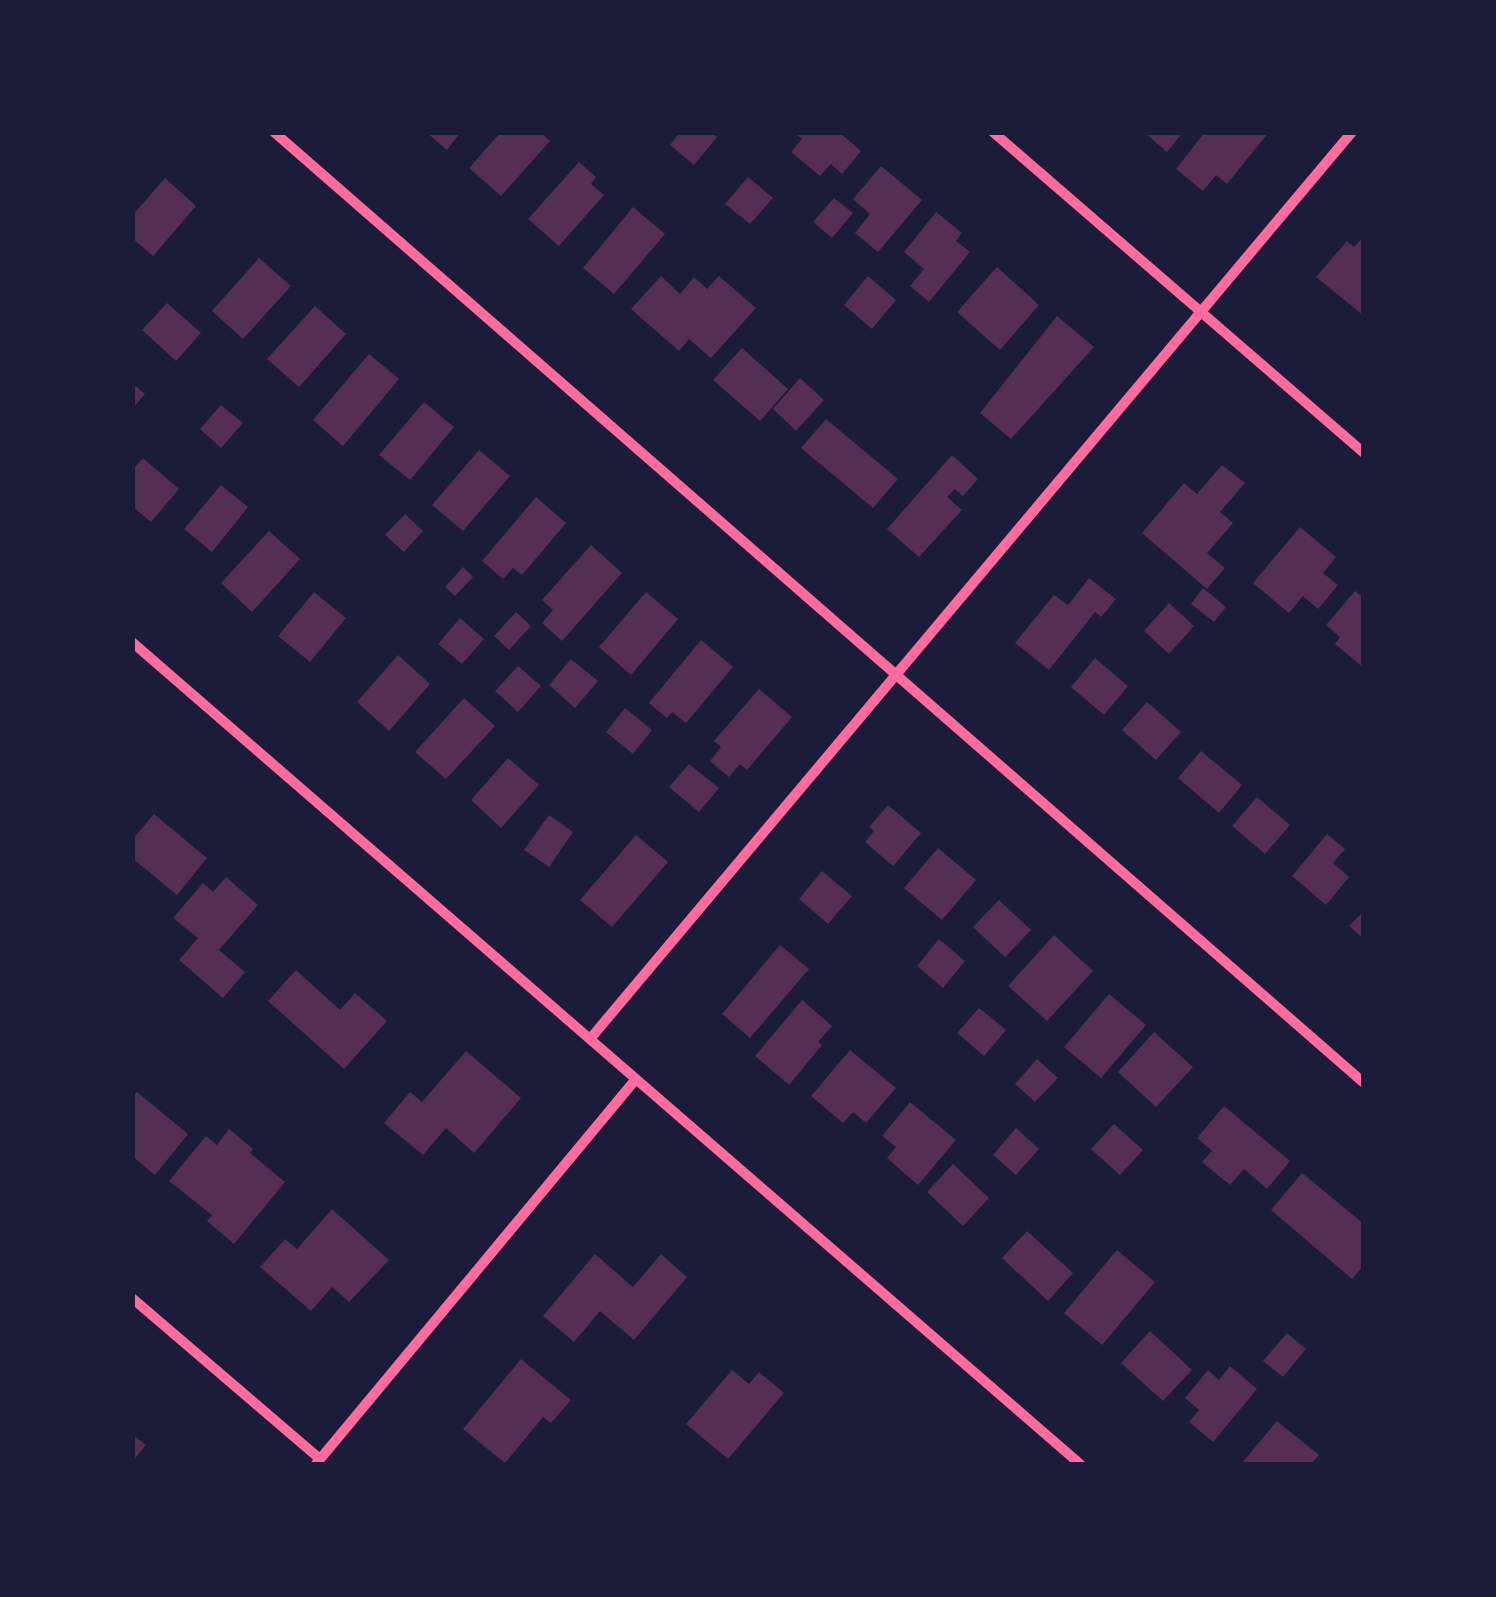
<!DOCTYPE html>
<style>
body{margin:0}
#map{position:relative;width:1496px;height:1597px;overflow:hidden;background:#1b1b3a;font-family:"Varela Round",sans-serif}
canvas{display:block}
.frame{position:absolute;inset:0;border:135px solid #1b1b3a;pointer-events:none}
</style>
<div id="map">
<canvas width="1496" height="1597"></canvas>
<div class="frame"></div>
</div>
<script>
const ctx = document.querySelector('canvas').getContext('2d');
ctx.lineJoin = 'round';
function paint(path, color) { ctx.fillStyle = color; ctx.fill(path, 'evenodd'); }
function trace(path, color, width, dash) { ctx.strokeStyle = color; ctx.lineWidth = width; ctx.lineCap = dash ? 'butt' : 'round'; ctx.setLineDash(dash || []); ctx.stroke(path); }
paint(new Path2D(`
 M426,132H461L447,150Z
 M501,132H540L550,141L501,196L469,168Z
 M680,132H711L717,137L694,165L670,145Z
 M793,132H839L861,151L842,174L831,164L820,176L791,152L802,139Z
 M1144,132H1183L1167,152Z
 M1205,132H1269L1227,184L1216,175L1203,191L1176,169Z
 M579,162L596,177L591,184L604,195L559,246L528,219Z
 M881,166L922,200L878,252L855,233L870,214L853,199Z
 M748,177L773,198L750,224L725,204Z
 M165,178L196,206L153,256L132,238V216Z
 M834,198L853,213L832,238L813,222Z
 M633,207L665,234L614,294L583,268Z
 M936,212L962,233L956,241L970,252L929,302L910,286L924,269L904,252Z
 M1364,236V316L1316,277L1347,241L1354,247Z
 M259,258L291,286L243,339L212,311Z
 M997,267L1039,305L1000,350L957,312Z
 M661,276L680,294L694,277L707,289L719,276L756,308L711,358L689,339L679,351L631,309Z
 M868,276L896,300L872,329L844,305Z
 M167,303L201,333L176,361L142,330Z
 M315,306L346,334L299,387L267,359Z
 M1057,316L1094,347L1011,439L980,413Z
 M742,348L788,389L760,421L713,380Z
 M369,354L399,379L343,446L313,420Z
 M800,378L824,400L796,431L773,409Z
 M132,383L145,394L132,409Z
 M424,402L454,427L410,480L379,455Z
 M221,405L243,423L221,448L200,429Z
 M826,419L898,479L873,508L801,448Z
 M479,450L510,476L463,531L432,505Z
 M952,455L978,479L963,496L955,489L947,497L962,510L919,557L887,529Z
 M143,458L179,489L151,522L132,506V470Z
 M1222,465L1245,483L1220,512L1233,523L1207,553L1225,568L1207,589L1142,533L1184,483L1197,494Z
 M221,485L248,507L212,552L184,529Z
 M536,497L566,523L522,575L513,568L503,579L482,561Z
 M405,514L423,531L404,552L385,535Z
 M1300,527L1336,557L1323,573L1338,585L1318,609L1303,596L1289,613L1253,583Z
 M269,531L300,559L252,612L221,583Z
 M591,545L622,573L562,641L542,623L553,610L542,600Z
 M463,567L473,577L455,596L445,587Z
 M1089,578L1116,599L1101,617L1095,612L1049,670L1015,643L1054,595L1068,605Z
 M1203,588L1226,607L1214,622L1191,604Z
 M1355,591L1364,598V668L1335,644L1340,637L1326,625Z
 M314,592L346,618L310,662L278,636Z
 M646,592L678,619L631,675L599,647Z
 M1169,603L1194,626L1169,654L1144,631Z
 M516,612L531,626L509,650L494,636Z
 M460,618L484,639L462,664L438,644Z
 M701,640L733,667L686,723L672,712L667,718L649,703Z
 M398,655L430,684L389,731L357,702Z
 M1095,658L1128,686L1104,715L1071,687Z
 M571,659L598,681L575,708L549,685Z
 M518,666L541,686L518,712L495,691Z
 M759,689L792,717L747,770L740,764L729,777L710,761L721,747L714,741Z
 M464,698L495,726L446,779L415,752Z
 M1147,702L1181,732L1156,760L1122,730Z
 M625,708L652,730L633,754L606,732Z
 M1201,751L1242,785L1219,813L1178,778Z
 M508,758L539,785L501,828L471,800Z
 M689,764L719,788L699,812L669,787Z
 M1257,797L1290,825L1265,854L1232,826Z
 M888,805L921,833L893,866L865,842L874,831L869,827Z
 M154,814L207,858L177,895L132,858V840Z
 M549,815L573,832L549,867L524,850Z
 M1327,834L1345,849L1333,863L1349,877L1326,905L1292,876Z
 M636,835L668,862L612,927L580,900Z
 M938,848L976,880L942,920L904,888Z
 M822,871L852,896L828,924L799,899Z
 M226,877L258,905L219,950L245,972L223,998L179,960L198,938L173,918L203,883L213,892Z
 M999,900L1031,930L1005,957L973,927Z
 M1364,911V939L1349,926Z
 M1054,935L1093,971L1047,1021L1008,986Z
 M939,939L965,961L943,988L917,966Z
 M780,945L809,969L750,1038L722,1014Z
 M296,970L340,1010L355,993L387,1021L344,1069L268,1001Z
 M1109,994L1146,1025L1101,1078L1064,1047Z
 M802,1000L832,1026L818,1042L822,1045L789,1085L755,1056Z
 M979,1008L1006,1030L984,1056L957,1033Z
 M1154,1032L1193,1067L1156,1107L1118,1072Z
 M850,1050L896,1088L866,1123L853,1112L843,1123L811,1096Z
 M466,1051L521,1098L474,1153L446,1128L423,1155L384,1123L410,1092L422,1102Z
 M1037,1059L1058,1078L1035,1102L1015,1084Z
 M137,1092L188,1134L155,1175L132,1156V1097Z
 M910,1102L956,1140L918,1185L887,1158L896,1147L882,1136Z
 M1224,1106L1290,1161L1267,1189L1244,1169L1230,1185L1202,1162L1212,1151L1197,1138Z
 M1114,1124L1143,1150L1120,1175L1091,1149Z
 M1016,1128L1039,1149L1016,1175L993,1155Z
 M229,1129L253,1149L250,1153L285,1182L234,1244L207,1221L212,1215L169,1181L206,1136L217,1145Z
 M953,1164L989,1198L963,1226L927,1192Z
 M1302,1173L1364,1224V1265L1352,1279L1271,1210Z
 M332,1209L389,1260L349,1302L332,1287L311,1311L260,1267L285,1239L297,1249Z
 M1027,1231L1073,1273L1048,1301L1002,1258Z
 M1117,1250L1155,1282L1102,1345L1064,1313Z
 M595,1254L633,1287L661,1254L687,1277L634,1340L600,1311L574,1342L543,1316Z
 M1150,1331L1192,1370L1163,1401L1121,1363Z
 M1287,1333L1306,1349L1283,1377L1263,1361Z
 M521,1359L571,1400L551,1423L543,1417L505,1463L463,1429Z
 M1230,1366L1257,1389L1213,1442L1189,1422L1199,1410L1185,1398L1208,1370L1219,1380Z
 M732,1370L749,1384L759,1372L784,1393L728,1459L686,1424Z
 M1277,1421L1319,1455L1311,1464H1241Z
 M132,1434L146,1445L132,1462Z`), '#542f53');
trace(new Path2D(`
 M274,132L1364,1083
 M993,132L1364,453
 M132,642L1080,1464
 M590,1039L1352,132
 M132,1298L320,1459
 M316,1464L636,1079`), '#ff6b9d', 10);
</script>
